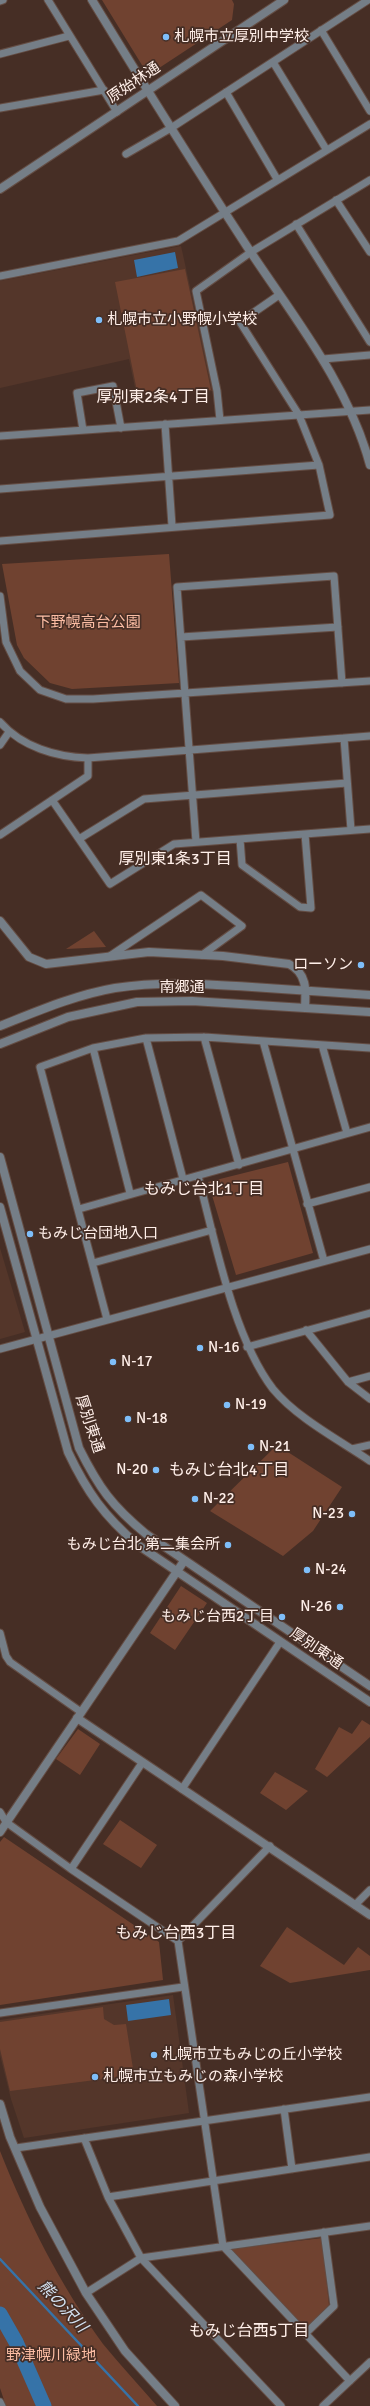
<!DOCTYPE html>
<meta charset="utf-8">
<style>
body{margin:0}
canvas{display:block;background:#462e25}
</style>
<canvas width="370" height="2406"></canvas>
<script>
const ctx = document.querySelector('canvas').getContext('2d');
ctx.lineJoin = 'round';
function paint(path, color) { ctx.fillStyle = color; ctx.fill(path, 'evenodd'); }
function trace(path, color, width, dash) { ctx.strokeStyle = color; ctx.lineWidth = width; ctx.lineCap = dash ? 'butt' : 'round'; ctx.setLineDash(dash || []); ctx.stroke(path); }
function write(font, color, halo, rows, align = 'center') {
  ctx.font = font + ' Signika,"Noto Sans JP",sans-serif'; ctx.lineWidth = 3.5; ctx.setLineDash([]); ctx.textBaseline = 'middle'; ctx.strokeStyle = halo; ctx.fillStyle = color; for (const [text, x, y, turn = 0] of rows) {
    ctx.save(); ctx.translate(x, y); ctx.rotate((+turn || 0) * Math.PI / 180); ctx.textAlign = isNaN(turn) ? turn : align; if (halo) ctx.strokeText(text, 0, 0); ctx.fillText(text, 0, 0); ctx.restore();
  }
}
paint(new Path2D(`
 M181,246L213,391L137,397L129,359L0,388V281Z
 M0,1248L25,1332L0,1339Z
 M173,1995L189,2113L24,2138L11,2099L0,2055V2020Z`), '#54362a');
paint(new Path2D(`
 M102,0H232L234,4L232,20L150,74L145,70Z
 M185,269L211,390L138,396L115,282Z
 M169,554L179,683L72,689L50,683L24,658L17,645L2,564Z
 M94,931L106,947L66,949Z
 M288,1162L313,1253L236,1275L208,1182Z
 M277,1445L342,1487L313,1531L283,1556L210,1511Z
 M181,1586L207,1603L175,1650L150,1633Z
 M362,1720L370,1725V1737L327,1777L315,1769L339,1727L352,1734Z
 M78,1729L100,1744L80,1775L56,1759Z
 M275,1772L308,1791L286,1810L260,1793Z
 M120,1820L157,1845L141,1868L103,1844Z
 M4,1837L159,1942L163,1980L0,2005V1842Z
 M287,1927L344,1965L358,1947L370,1956V1970L290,1983L260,1966Z
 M103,2007L104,2019L114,2025L126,2024L134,2075L10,2091L0,2049V2022Z
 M0,2151C27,2219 60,2285 103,2344C120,2365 139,2385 157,2406H6L0,2388Z
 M322,2238L329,2305L305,2329L231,2249Z`), '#704230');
paint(new Path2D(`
 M175,252L178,268L137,277L134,260Z
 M169,1999L171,2015L128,2021L126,2005Z`), '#3673a8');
trace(new Path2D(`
 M0,2259L138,2406`), '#3673a8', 2.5);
trace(new Path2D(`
 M0,2314L16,2342L44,2406`), '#3673a8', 15);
const minor = new Path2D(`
 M48,0L117,112
 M0,1L3,0
 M321,30L370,111
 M0,54L69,36
 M273,62L326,149
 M226,92L277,179
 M0,108L104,90
 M126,154L171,128L368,0
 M336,200L370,252
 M296,224L370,342
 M0,276L178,241L370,124
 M323,359L370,355
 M220,420L217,391L196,291L251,252L370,180
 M165,424L172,526
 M83,430L77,393L113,386L121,428
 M0,436L370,410
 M0,489L319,465
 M0,541L330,515L319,465L299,415L240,322L279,295
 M0,596L6,642L20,671L40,690L66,699H93L370,681
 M181,637L338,627
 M0,722C22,747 56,757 88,758L370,736
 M344,738L351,830
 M0,745L9,732
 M52,800L110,884L174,844L370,829
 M0,835L88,776V758
 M79,839L144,799L347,783
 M240,839L242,865L300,907L311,908L305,834
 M196,842L177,587L334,576L342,683
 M110,956L201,895L242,926L202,955
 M204,1037L239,1165
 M146,1038L183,1179
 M263,1041L324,1261
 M322,1045L347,1133
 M93,1048L130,1193
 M198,1176C215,1240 233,1337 273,1389C297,1418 339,1440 370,1461
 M307,1204L370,1187
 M79,1209L370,1127
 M93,1263L212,1230
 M107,1319L40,1067L93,1048L146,1038L204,1037L370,1048
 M306,1330L348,1382L370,1399
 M247,1347L370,1313
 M0,1349L370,1249
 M348,1382L370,1376
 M352,1449L370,1445
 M0,1633L6,1656L10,1662L81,1712
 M182,1789L280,1642
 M0,1812L6,1822L71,1869L178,1941L223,2246L350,2381
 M71,1869L142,1763
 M355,1905L370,1890
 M178,1941L270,1846
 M0,2013L183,1987
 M284,2109L292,2169
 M84,2138L108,2197L141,2258L281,2406
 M16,2148L370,2097
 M108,2197L370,2157
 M86,2293L141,2258L370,2226
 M305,2334L334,2306L324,2232
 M0,2402L2,2406
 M323,2406L370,2362`);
const tertiary = new Path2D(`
 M92,0C142,82 193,164 246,245C292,315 348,383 370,465
 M0,189L284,0
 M0,921L29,957L46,964L149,952L223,956L289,964C307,973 306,990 305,1008
 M0,1026C38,1011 75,995 115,988C160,981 207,984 252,987C291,990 331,992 370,995
 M0,1044L68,1017L137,1002L192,1001L370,1012
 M0,1157L79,1448C99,1488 112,1506 146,1534L370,1686
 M0,1207L68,1452C87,1492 104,1516 138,1545L370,1702
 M77,1718L370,1915
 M0,1832L184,1561
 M0,2104L10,2137L40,2207L86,2293L125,2351L175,2406`);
trace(minor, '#644d44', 9);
trace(tertiary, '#644d44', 10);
trace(minor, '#757e87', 7);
trace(tertiary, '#757e87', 8);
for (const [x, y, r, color] of [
 [166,37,4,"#7ebef9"],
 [99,320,4,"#7ebef9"],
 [361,965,4,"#7ebef9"],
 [30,1234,4,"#7ebef9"],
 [200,1348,4,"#7ebef9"],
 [113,1362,4,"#7ebef9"],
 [227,1405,4,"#7ebef9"],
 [128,1419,4,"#7ebef9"],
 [251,1447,4,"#7ebef9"],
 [156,1470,4,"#7ebef9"],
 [195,1499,4,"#7ebef9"],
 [352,1514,4,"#7ebef9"],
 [228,1545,4,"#7ebef9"],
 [307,1570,4,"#7ebef9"],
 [340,1607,4,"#7ebef9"],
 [282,1617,4,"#7ebef9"],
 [154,2055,4,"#7ebef9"],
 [95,2077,4,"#7ebef9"]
]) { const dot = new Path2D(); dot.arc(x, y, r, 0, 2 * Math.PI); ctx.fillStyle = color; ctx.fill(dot); trace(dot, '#462e25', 1.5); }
write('15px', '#ffefe9', '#462e25', [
 ["札幌市立厚別中学校",174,37],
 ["札幌市立小野幌小学校",107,320],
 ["ローソン",353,965,"right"],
 ["もみじ台団地入口",38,1234],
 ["N-16",208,1348],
 ["N-17",121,1362],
 ["N-19",235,1405],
 ["N-18",136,1419],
 ["N-21",259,1447],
 ["N-20",148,1470,"right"],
 ["N-22",203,1499],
 ["N-23",344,1514,"right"],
 ["もみじ台北 第二集会所",220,1545,"right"],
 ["N-24",315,1570],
 ["N-26",332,1607,"right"],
 ["もみじ台西2丁目",274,1617,"right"],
 ["札幌市立もみじの丘小学校",162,2055],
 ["札幌市立もみじの森小学校",103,2077]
], 'left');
write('15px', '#ffefe9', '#462e25', [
 ["原始林通",134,83,-34],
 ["南郷通",182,988],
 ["厚別東通",89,1424,72],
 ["厚別東通",316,1649,34]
]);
write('15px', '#fcbda4', '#462e25', [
 ["下野幌高台公園",88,623],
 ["野津幌川緑地",51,2356]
]);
write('16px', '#ffefe9', '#462e25', [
 ["厚別東2条4丁目",153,398],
 ["厚別東1条3丁目",175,860],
 ["もみじ台北1丁目",204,1190],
 ["もみじ台北4丁目",229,1471],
 ["もみじ台西3丁目",176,1934],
 ["もみじ台西5丁目",249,2332]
]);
write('italic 16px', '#d6e5f5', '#462e25', [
 ["熊の沢川",62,2307,47]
]);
</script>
